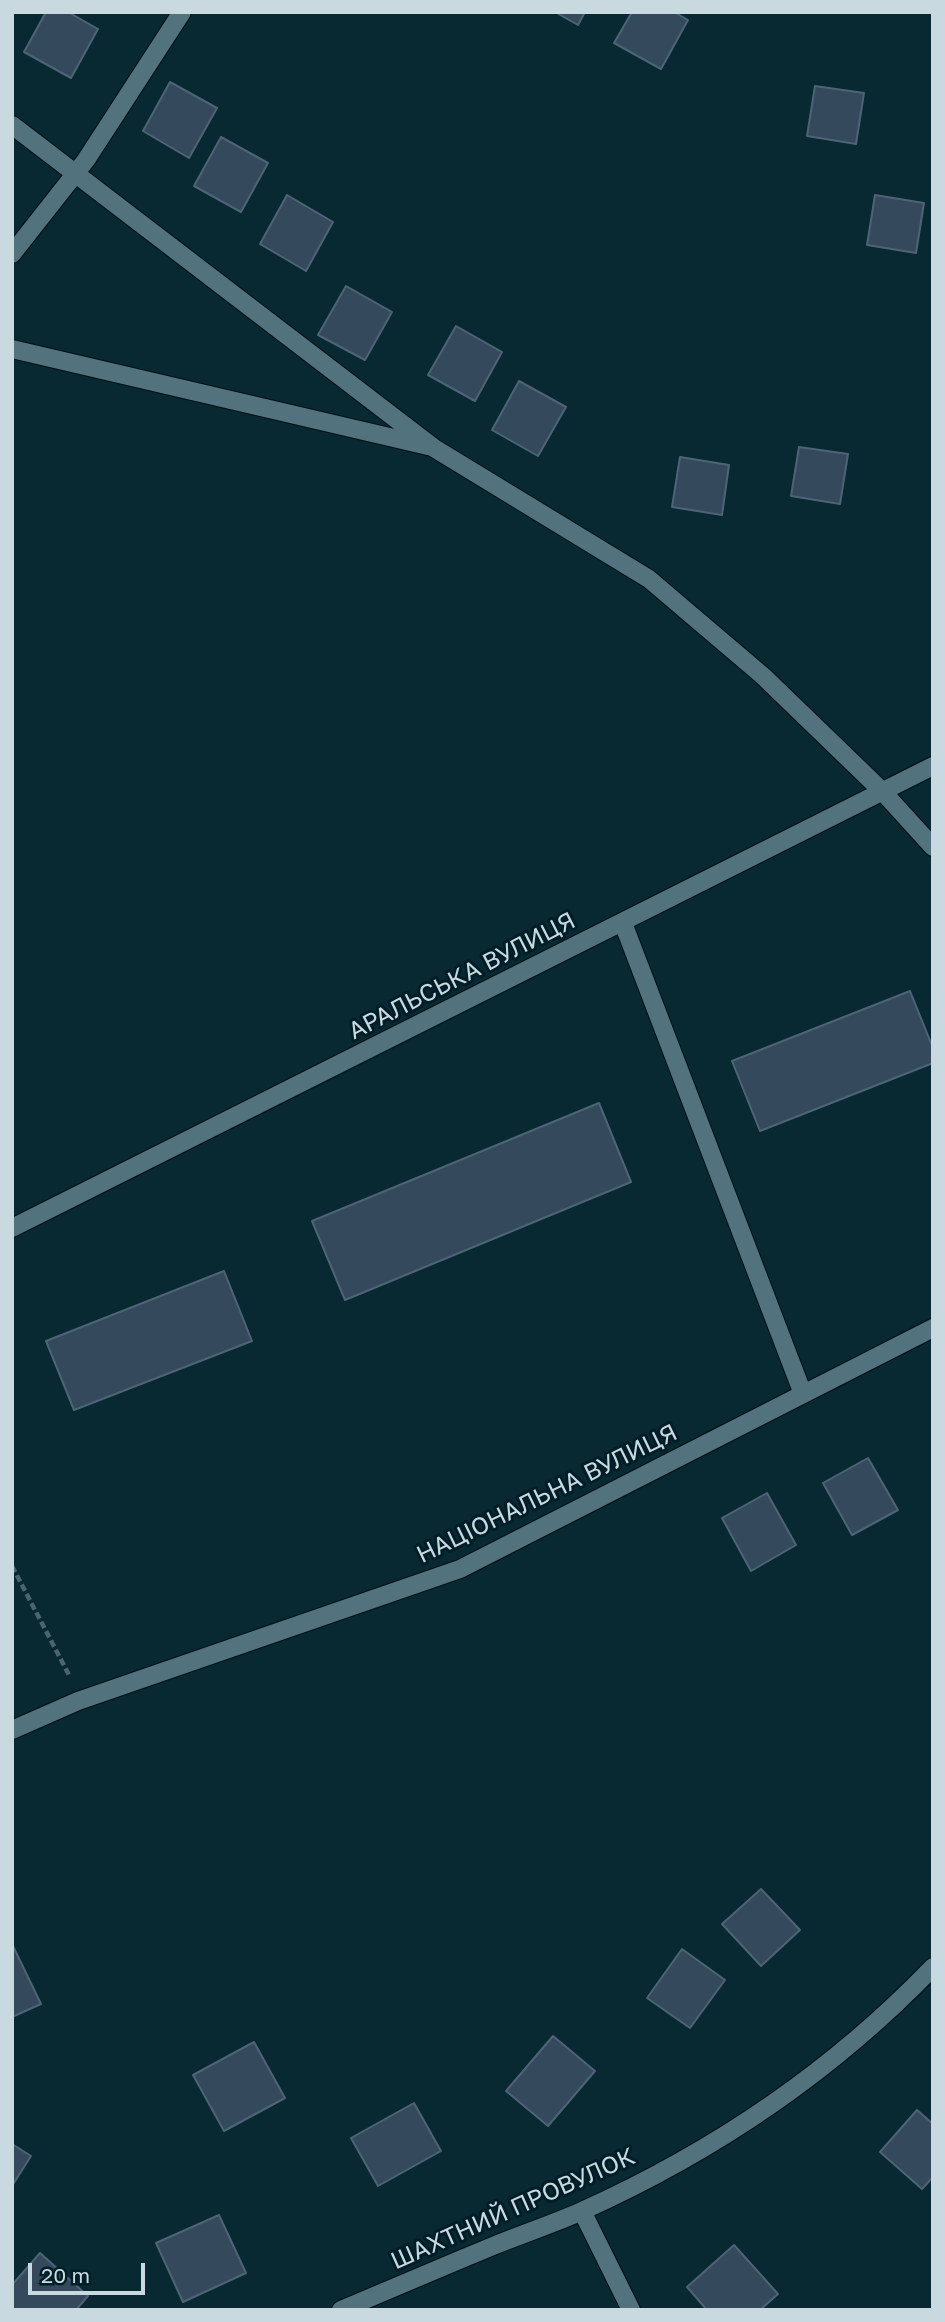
<!DOCTYPE html>
<meta charset="utf-8">
<style>
body{margin:0}
#map{position:relative;width:945px;height:2322px;overflow:hidden;background:#082832;font-family:"Golos Text",sans-serif}
canvas{display:block}
.frame{position:absolute;inset:0;border:14px solid #c9d9e0;pointer-events:none}
.scale{position:absolute;left:28px;top:2263px;width:117px;height:32px;box-sizing:border-box;border:4px solid #c9d9e0;border-top:0;padding-left:9px;font-size:21px;line-height:24px;white-space:nowrap;color:#c9d9e0;-webkit-text-stroke:5px #001e28;paint-order:stroke}
</style>
<div id="map">
<canvas width="945" height="2322"></canvas>
<div class="frame"></div>
<div class="scale">20 m</div>
</div>
<script>
const ctx = document.querySelector('canvas').getContext('2d');
ctx.lineJoin = 'round';
function paint(path, color) { ctx.fillStyle = color; ctx.fill(path, 'evenodd'); }
function trace(path, color, width, dash) { ctx.strokeStyle = color; ctx.lineWidth = width; ctx.lineCap = dash ? 'butt' : 'round'; ctx.setLineDash(dash || []); ctx.stroke(path); }
function write(font, color, halo, rows, align = 'center') {
  ctx.font = font + ' "Golos Text",sans-serif'; ctx.lineWidth = 6; ctx.setLineDash([]); ctx.textBaseline = 'middle'; ctx.strokeStyle = halo; ctx.fillStyle = color; for (const [text, x, y, turn = 0] of rows) {
    ctx.save(); ctx.translate(x, y); ctx.rotate((+turn || 0) * Math.PI / 180); ctx.textAlign = isNaN(turn) ? turn : align; if (halo) ctx.strokeText(text, 0, 0); ctx.fillText(text, 0, 0); ctx.restore();
  }
}
const building = new Path2D(`
 M46,12H68L98,29L71,78L24,52Z
 M555,12H585L578,25Z
 M632,12H674L688,20L661,69L614,43Z
 M170,82L217,108L189,158L143,131Z
 M815,86L864,93L856,144L807,136Z
 M221,137L268,163L241,212L194,186Z
 M287,195L333,222L306,271L260,244Z
 M875,195L924,203L916,253L867,245Z
 M346,286L392,312L365,360L318,335Z
 M456,326L502,352L475,401L428,375Z
 M519,381L566,407L538,456L492,430Z
 M799,447L848,454L840,504L791,496Z
 M680,457L729,465L722,515L672,507Z
 M910,991L933,1048V1063L760,1131L732,1061Z
 M599,1103L631,1182L345,1300L312,1221Z
 M224,1271L252,1341L74,1410L46,1341Z
 M868,1458L898,1510L852,1535L823,1483Z
 M767,1493L796,1545L751,1571L722,1518Z
 M761,1889L800,1930L761,1966L722,1924Z
 M13,1946L41,2004L12,2017V1947Z
 M682,1949L725,1980L690,2028L647,1998Z
 M553,2036L595,2071L548,2126L506,2091Z
 M254,2042L285,2098L224,2131L193,2075Z
 M414,2103L441,2151L378,2186L351,2138Z
 M917,2110L933,2124V2177L922,2189L880,2152Z
 M12,2144L31,2156L12,2186Z
 M219,2215L246,2273L183,2302L156,2243Z
 M734,2245L778,2294L760,2310H707L687,2287Z
 M40,2253L88,2296L76,2310H12V2285Z`);
paint(building, '#344a5c');
trace(building, '#4d6476', 2);
const minor = new Path2D(`
 M12,125L434,448L649,579L763,676L883,792L933,847
 M12,254L86,160L182,12
 M12,349L428,446
 M623,923L803,1394
 M12,1228L933,766
 M12,1730L78,1701L460,1569L933,1328
 M582,2211L631,2310
 M341,2310C391,2289 442,2267 493,2246C522,2234 553,2224 582,2211C713,2152 833,2071 933,1967`);
trace(minor, '#001017', 20);
trace(new Path2D(`
 M12,1566L69,1675`), '#4b656e', 4.5, [7, 3.5]);
trace(minor, '#52727d', 18);
write('24px', '#c9d9e0', '#001e28', [
 ["АРАЛЬСЬКА ВУЛИЦЯ",462,976,-27],
 ["НАЦІОНАЛЬНА ВУЛИЦЯ",547,1494,-26],
 ["ШАХТНИЙ ПРОВУЛОК",513,2209,-24]
]);
</script>
